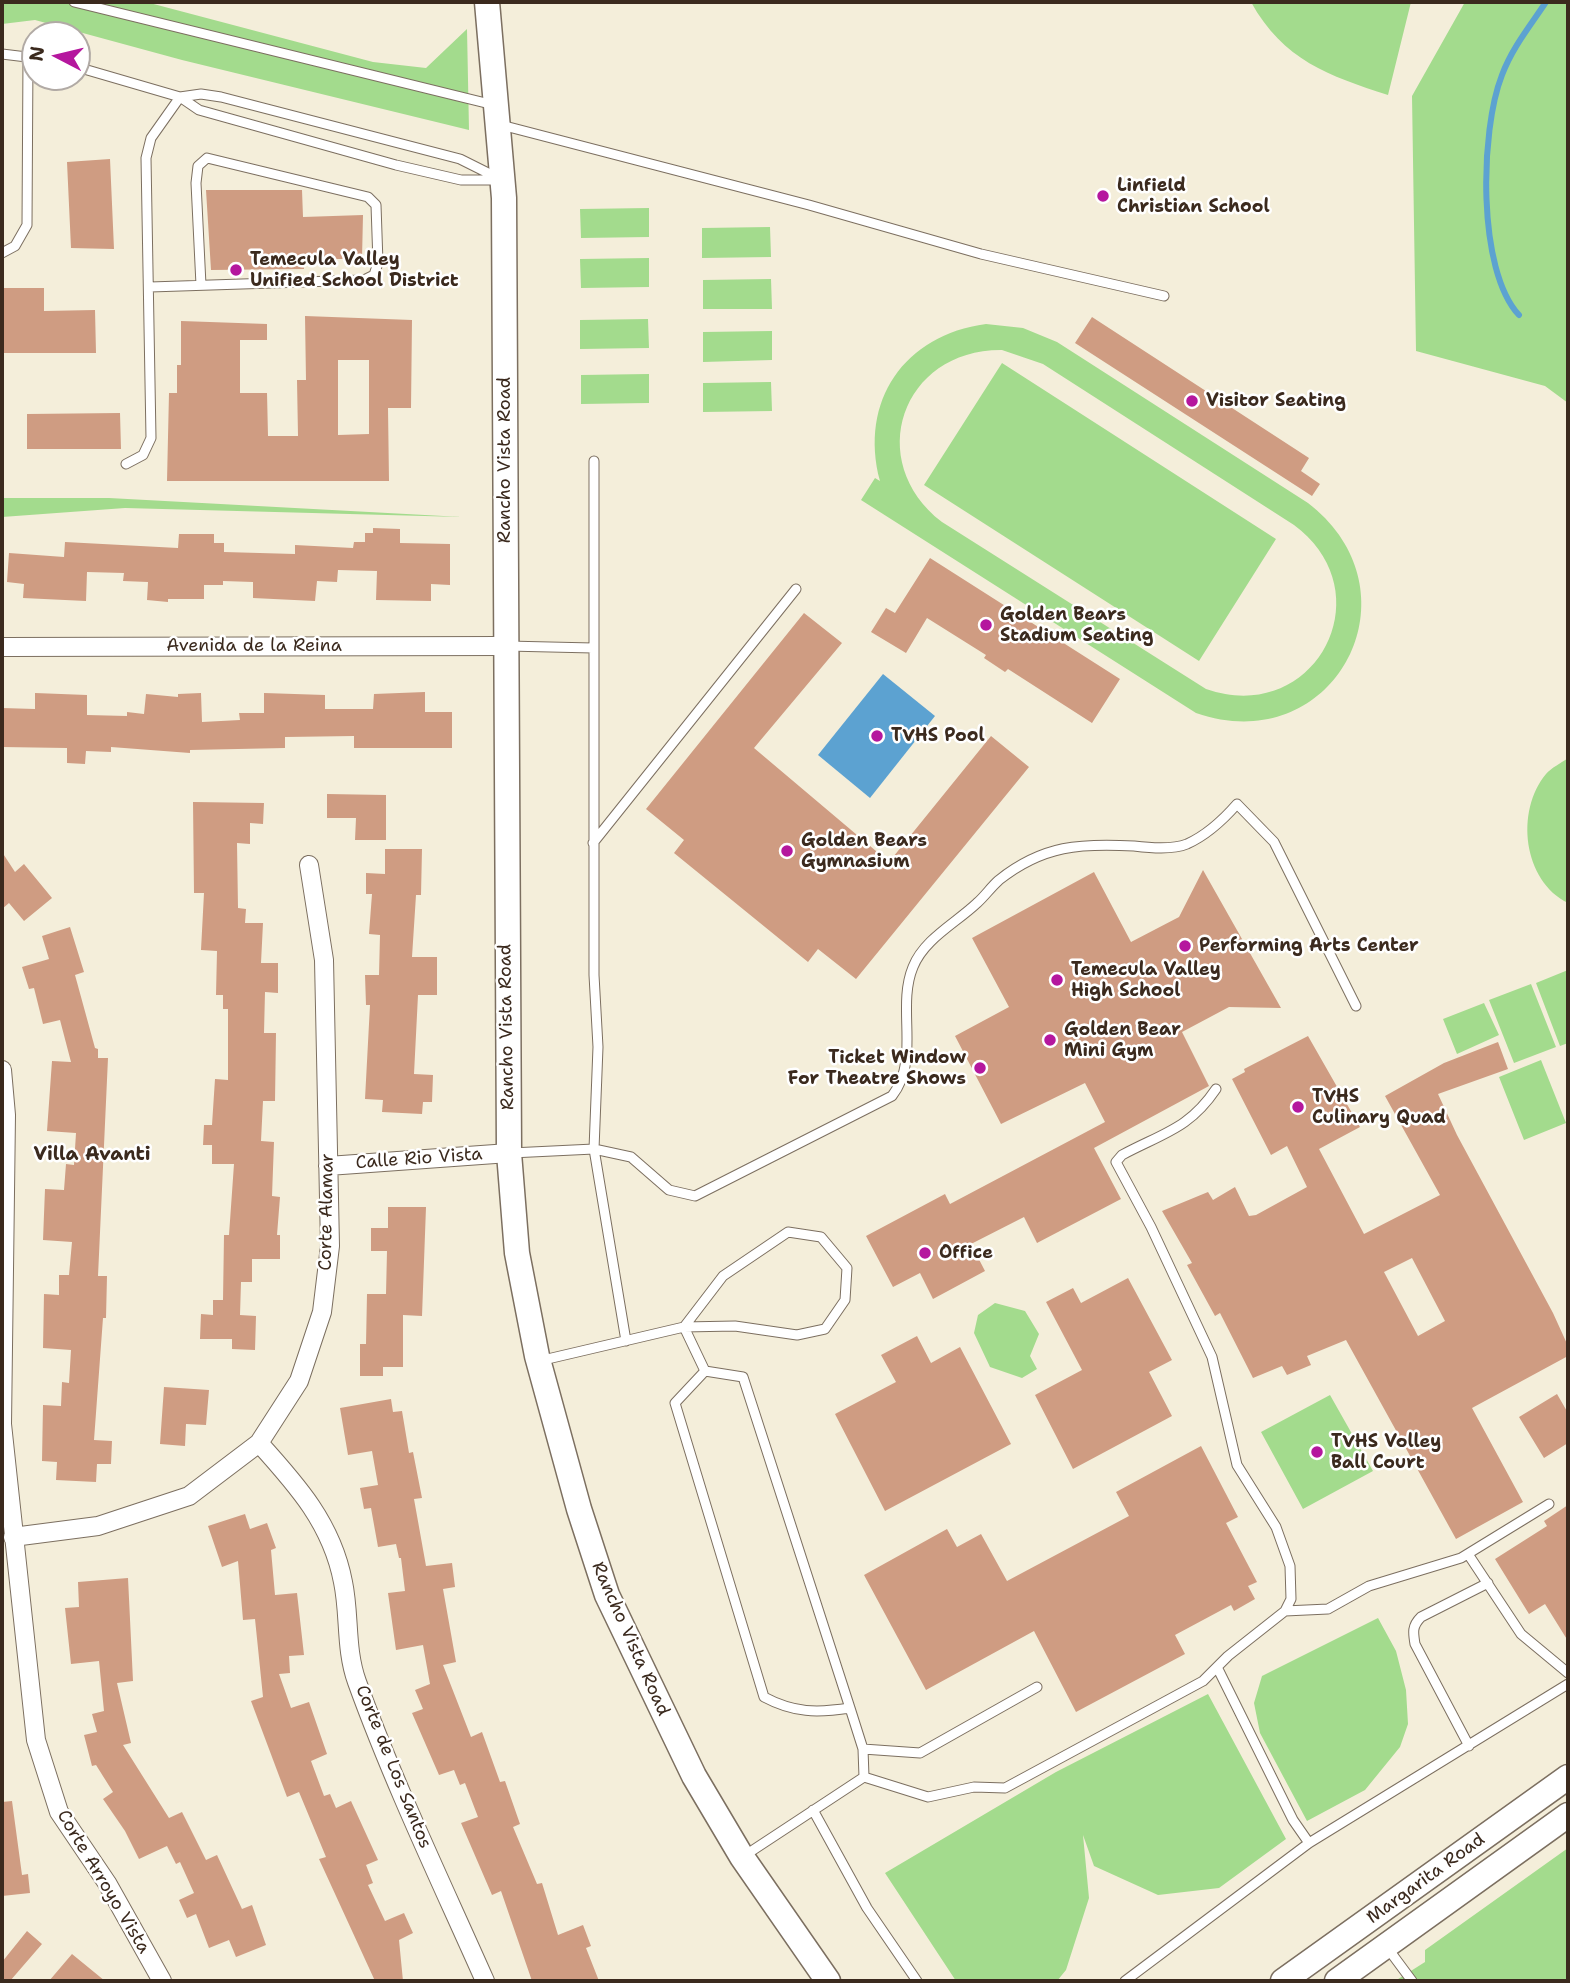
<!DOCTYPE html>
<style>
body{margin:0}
#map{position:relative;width:1570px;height:1983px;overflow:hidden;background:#f4eeda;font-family:"Shantell Sans",sans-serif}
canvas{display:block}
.frame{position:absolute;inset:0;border:4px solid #3b2a1e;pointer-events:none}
.north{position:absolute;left:21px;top:21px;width:70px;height:70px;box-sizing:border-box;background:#fff;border:2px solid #b1aaa5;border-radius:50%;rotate:277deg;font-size:19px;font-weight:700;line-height:28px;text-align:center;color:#3b2a1e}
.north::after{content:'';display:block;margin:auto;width:24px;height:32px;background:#b5179e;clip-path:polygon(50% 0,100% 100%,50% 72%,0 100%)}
</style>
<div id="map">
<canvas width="1570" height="1983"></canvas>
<div class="frame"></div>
<div class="north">N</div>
</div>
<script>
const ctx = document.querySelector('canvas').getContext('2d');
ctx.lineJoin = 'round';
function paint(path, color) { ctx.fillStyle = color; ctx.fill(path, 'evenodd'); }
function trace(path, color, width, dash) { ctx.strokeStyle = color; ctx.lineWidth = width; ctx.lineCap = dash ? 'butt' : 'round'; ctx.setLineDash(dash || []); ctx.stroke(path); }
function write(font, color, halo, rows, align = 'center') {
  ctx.font = font + ' "Shantell Sans",sans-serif'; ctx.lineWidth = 5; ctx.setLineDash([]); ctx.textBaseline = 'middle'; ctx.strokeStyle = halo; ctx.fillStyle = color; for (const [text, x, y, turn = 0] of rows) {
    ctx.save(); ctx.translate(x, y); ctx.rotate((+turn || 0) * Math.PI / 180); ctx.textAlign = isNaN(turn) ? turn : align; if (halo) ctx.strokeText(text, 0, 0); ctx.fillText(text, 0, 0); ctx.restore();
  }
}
paint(new Path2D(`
 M2,2H146L373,62L426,68L467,29L469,130L182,60L35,20L2,24Z
 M1251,2H1411L1388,95C1329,76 1283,60 1251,2Z
 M1465,2H1568V403L1545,386L1416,351L1412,96Z
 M649,208V237L581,238L580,209Z
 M770,227L771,257L702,258V228Z
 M649,258V287L581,288L580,259Z
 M771,279L772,309H703V280Z
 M648,319L649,348L580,349V320Z
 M986,324L1023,328L1057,342L1308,503C1424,592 1335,761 1196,713L861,500L875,478L880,481C859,401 904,335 986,324ZM1002,350L1043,364L1294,525C1386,593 1315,727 1206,689L942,522C863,461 902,349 1002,350Z
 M772,331V360L703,362V332Z
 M1002,363L1276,539L1199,661L924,485Z
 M649,374V403L581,404V375Z
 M771,382L772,411L703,412V383Z
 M2,498H109L462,517L125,508L2,517Z
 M1568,758V903C1523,881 1515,811 1546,774C1551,768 1561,763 1568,758Z
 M1568,970V1043L1560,1046L1536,983Z
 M1531,984L1556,1047L1514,1063L1489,1000Z
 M1484,1003L1499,1035L1457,1054L1443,1019Z
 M1541,1060L1566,1123L1524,1140L1499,1077Z
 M995,1303L1025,1311L1039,1334L1030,1356L1037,1369L1022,1378L990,1367L974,1333L978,1315Z
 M1330,1395L1373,1471L1303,1509L1261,1432Z
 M1378,1618L1396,1651L1406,1690L1408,1724L1400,1747L1365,1790L1307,1821L1260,1733L1254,1703L1262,1676Z
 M1208,1694L1286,1839L1219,1888L1158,1895L1094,1866L1083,1835L1089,1898L1066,1970L1057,1981H956L885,1873L1056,1772Z
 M1568,1848V1981H1395L1425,1962V1950Z`), '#a3db8d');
paint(new Path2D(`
 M883,674L935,716L870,798L818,755Z`), '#5ca2d1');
trace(new Path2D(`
 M1519,315C1477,270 1480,131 1502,75C1512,48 1530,26 1546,2`), '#5ca2d1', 6);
paint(new Path2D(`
 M110,159L114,249L71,248L67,162Z
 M206,190H302L303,217L363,215L362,259H304V269L211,270Z
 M2,288H44V311L95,310L96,353H2Z
 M305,316L412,320L411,408H388L389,481H167L169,393H177V365H181V321L267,324V340H240V393H267L268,436H298L297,380H306ZM338,360H369V434L338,435Z
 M1092,317L1309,458L1301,471L1320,484L1312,496L1075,343Z
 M120,413L121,449H27V414Z
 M373,528L400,529V543L450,544V585L431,584V601L376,600L377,571L338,570L337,582L317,581L315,601L253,598V582L223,581V585H204V599H168V602L147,600L148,582L123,581L124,573L87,572L86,601L23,598L24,584L7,582L9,553L64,557L65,542L178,548L179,534H214V543H224V552L295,554V545L353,548L354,542H365V533H373Z
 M930,558L1120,679L1092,723L1008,669L1005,672L984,658L986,655L927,618L906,653L871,632L886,608L895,613Z
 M804,613L842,643L754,748L889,862L991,736L1029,767L856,979L818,949L808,962L674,853L684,840L646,809Z
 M425,692V712H452V748H354V736L285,737V748L190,750V753L111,747V752L86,751L85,764L67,763V748L2,747V708L35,709V693L87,695V715L127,716V712L144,714L146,694L178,697V694L201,693L202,722L240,720L239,713H264V693L325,695V709H373L374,694Z
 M327,794L386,795V840H355L356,818H327Z
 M193,802L264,803L263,824L250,823V844L237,843L238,908L246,909L245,923H263L261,963H278V993L265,992L264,1033H276L275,1101H263L261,1141L274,1142L272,1196L280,1197L277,1235H280V1259H252V1282H241L240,1315L256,1316L255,1350L232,1349V1339H200L201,1314L213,1315V1300H223L224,1235H229L234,1164H212V1145H203L204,1125H212L215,1079L228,1080V1009H223V995H216L217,951L201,950L204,893H194Z
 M385,849H422L421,895H416L412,957H437V995H418L414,1074L433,1075L432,1102H423L422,1114L382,1112L383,1100L365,1099L370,1005H366L365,975H379L380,935L369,934L372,894H366V873L385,874Z
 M2,852L15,872L24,864L52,898L24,921L9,903L2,909Z
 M1203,870L1281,1008L1229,1007L1182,1032L1209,1086L1094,1148L1121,1199L1037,1243L1024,1217L971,1244L985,1271L933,1299L920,1273L893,1287L866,1236L945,1194L950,1204L1105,1122L1085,1083L1001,1124L955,1036L1009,1007L972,938L1094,872L1131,942L1179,917Z
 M70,927L84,972L75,975L95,1048L98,1049V1058H108L98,1276H107L106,1318H103L94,1440L112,1441L111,1464H97L96,1482L56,1480L57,1462L42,1461L43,1405L61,1406L62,1382L69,1383L71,1350L43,1348L44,1294L59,1295V1275H69L72,1242L43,1240L45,1189L64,1190L66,1164L74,1165L76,1133L47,1131L52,1061L71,1062L60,1020L43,1024L34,988L29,989L22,967L49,959L42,936Z
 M1308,1036L1360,1127L1319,1149L1364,1234L1440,1195L1385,1096L1444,1063L1498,1042L1508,1069L1438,1094L1457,1135L1553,1313L1568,1346V1356L1472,1408L1523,1502L1456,1539L1346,1340L1307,1356L1311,1365L1287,1375L1282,1366L1253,1378L1220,1313L1215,1316L1187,1265L1192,1263L1162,1211L1208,1192L1213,1200L1235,1187L1249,1216L1256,1215L1307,1187L1287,1146L1271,1155L1232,1079L1245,1072L1244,1069ZM1412,1258L1445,1321L1418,1336L1384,1272Z
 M388,1207H426L422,1316L403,1315V1367H383V1376H360V1344H366L367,1294H386L387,1251H371V1228H388Z
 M1128,1278L1172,1360L1149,1372L1172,1416L1073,1469L1035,1395L1082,1370L1046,1302L1073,1288L1081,1303Z
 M917,1336L931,1363L960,1347L1011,1444L885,1511L835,1414L896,1382L881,1355Z
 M164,1387L209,1390L206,1425L186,1424L185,1446L160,1444Z
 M1557,1394L1568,1413V1443L1544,1458L1519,1417Z
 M391,1399L393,1412L402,1411L409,1453L413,1452L422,1498L414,1499L426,1566L452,1563L455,1587L443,1589L456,1662L443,1665L471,1737L482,1732L500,1782L505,1781L520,1824L513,1827L537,1884L542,1883L558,1935L583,1925L591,1946L586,1948L599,1981H532L501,1891L492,1895L461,1823L478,1817L465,1783L460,1785L454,1770L439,1775L412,1713L423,1709L415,1690L430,1684L423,1645L396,1650L388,1593L405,1591L401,1558H399L396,1544L378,1547L371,1508L364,1509L360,1488L378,1485L372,1451L348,1455L340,1408Z
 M1201,1446L1238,1517L1226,1523L1257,1582L1248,1586L1255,1599L1234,1611L1231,1605L1175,1635L1185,1654L1076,1712L1034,1631L926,1690L864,1575L947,1529L957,1547L981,1534L1007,1581L1129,1516L1116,1492Z
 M1568,1505V1641L1545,1604L1529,1614L1495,1559L1547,1526L1544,1521Z
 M245,1514L250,1529L267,1523L276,1548L271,1550L275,1595L297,1593L304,1655L289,1656L290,1673L279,1674L291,1708L309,1702L327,1754L311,1761L324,1796L330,1794L336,1808L351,1801L378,1860L366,1865L373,1883L368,1885L385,1921L404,1913L413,1933L399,1940L403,1981H375L319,1859L326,1857L299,1792L287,1797L251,1701L263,1697L255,1619L243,1620L238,1561L222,1567L208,1526Z
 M128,1578L133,1681L117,1683L131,1743L123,1745L169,1818L182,1812L206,1860L217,1855L242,1909L252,1905L266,1945L236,1957L229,1940L209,1948L196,1914L187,1918L179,1900L194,1893L180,1862L176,1864L167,1846L139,1859L125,1831L103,1799L113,1792L96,1765L92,1766L84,1735L97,1732L92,1714L104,1711L99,1661L71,1664L65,1608L79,1607L78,1582Z
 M12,1801L22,1875L28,1874L30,1893L2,1896V1802Z
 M27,1931L42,1944L10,1981H2V1962Z
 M72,1954L105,1981H49Z`), '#cf9c82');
const lane = new Path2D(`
 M74,2L494,105
 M2,54L35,58
 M77,67L180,97L199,110L396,165L461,180H499
 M501,125L809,205L981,254L1164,296
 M2,253L15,246L27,225L28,57
 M150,287L364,280L374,275L378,263L376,205L368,197L207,158L198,166L196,183L201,285
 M594,461V975L598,1047L594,1149L626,1341
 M126,464L143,455L151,438L146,158L151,138L180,97L201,94L221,97L460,159L500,179
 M507,646L593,648
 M593,843L796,589
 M1216,1089C1189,1129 1163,1133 1122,1155L1116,1162L1151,1227L1212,1357L1237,1465L1276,1527L1290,1566L1291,1599L1285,1611
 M511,1153L594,1149L631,1157L669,1190L695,1196L892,1096C921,1059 896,1008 913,967C924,939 956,923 977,903C985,896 991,887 999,880C1043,845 1081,843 1134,846C1151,848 1172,850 1187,844C1207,835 1223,820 1237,804L1274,842L1356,1006
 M788,1232L821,1237L847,1268L845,1300L825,1329L797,1335L735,1326L684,1327L723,1276Z
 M539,1361L684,1327L705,1371
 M1468,1554L1521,1634L1568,1673
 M1217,1667L1293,1820L1309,1843
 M1469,1746L1415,1644C1413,1632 1412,1626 1421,1617L1488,1583
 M863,1749L920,1753L1037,1687
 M864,1777L928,1797L974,1787L1005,1788L1203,1681L1228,1656L1285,1611L1328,1609L1369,1586L1461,1558L1549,1504
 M813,1810L867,1908L917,1981
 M744,1856L864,1777L863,1749L850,1708L743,1377L705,1371L675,1403L764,1697C794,1713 817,1713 850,1708
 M1386,1946L1412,1981
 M1125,1981L1309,1843L1568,1684`);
const street = new Path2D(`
 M2,647L506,646
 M2,1070L6,1115L2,1424L36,1740L59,1812L107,1883L162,1981
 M328,1166L509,1153
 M259,1443C297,1485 332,1524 343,1582C350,1615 345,1649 357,1682C394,1784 441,1882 485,1981
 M13,1537L98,1526L189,1496L259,1443L299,1381L322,1312L330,1246L324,960L309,865`);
const secondary = new Path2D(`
 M487,2L504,198L509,1153L517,1253L537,1356L579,1509L607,1595L694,1776L742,1857L828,1981
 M1283,1981L1568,1777
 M1337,1981L1568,1815`);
trace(lane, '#7c6f60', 11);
trace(street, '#7c6f60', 20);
trace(secondary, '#7c6f60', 27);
trace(lane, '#fff', 9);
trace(street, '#fff', 18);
trace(secondary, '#fff', 24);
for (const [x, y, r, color] of [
 [1103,196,7,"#b5179e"],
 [236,270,7,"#b5179e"],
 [1192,401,7,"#b5179e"],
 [986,625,7,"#b5179e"],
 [877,736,7,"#b5179e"],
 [787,851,7,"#b5179e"],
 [1185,946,7,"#b5179e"],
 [1057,980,7,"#b5179e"],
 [1050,1040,7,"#b5179e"],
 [980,1068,7,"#b5179e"],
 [1298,1107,7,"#b5179e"],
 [925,1253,7,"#b5179e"],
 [1317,1452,7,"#b5179e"]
]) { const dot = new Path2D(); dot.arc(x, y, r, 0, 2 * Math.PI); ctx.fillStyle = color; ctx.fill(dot); trace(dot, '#fff', 2.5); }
write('bold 18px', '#3b2a1e', '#fff', [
 ["Linfield",1117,186],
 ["Christian School",1117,207],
 ["Temecula Valley",250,260],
 ["Unified School District",250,281],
 ["Visitor Seating",1206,401],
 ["Golden Bears",1000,615],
 ["Stadium Seating",1000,636],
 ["TVHS Pool",891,736],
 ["Golden Bears",801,841],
 ["Gymnasium",801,862],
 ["Performing Arts Center",1199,946],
 ["Temecula Valley",1071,970],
 ["High School",1071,991],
 ["Golden Bear",1064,1030],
 ["Mini Gym",1064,1051],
 ["Ticket Window",966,1058,"right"],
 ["For Theatre Shows",966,1079,"right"],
 ["TVHS",1312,1097],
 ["Culinary Quad",1312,1118],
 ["Office",939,1253],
 ["TVHS Volley",1331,1442],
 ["Ball Court",1331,1463]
], 'left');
write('18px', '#3b2a1e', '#fff', [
 ["Rancho Vista Road",505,460,-90],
 ["Avenida de la Reina",254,646],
 ["Rancho Vista Road",507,1027,-91],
 ["Calle Rio Vista",419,1159,-4],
 ["Corte Alamar",327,1212,-89],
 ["Rancho Vista Road",630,1639,66],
 ["Corte de Los Santos",393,1767,68],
 ["Margarita Road",1426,1879,-36],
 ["Corte Arroyo Vista",103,1882,59]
]);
write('bold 19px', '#3b2a1e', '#fff', [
 ["Villa Avanti",92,1155]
]);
</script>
